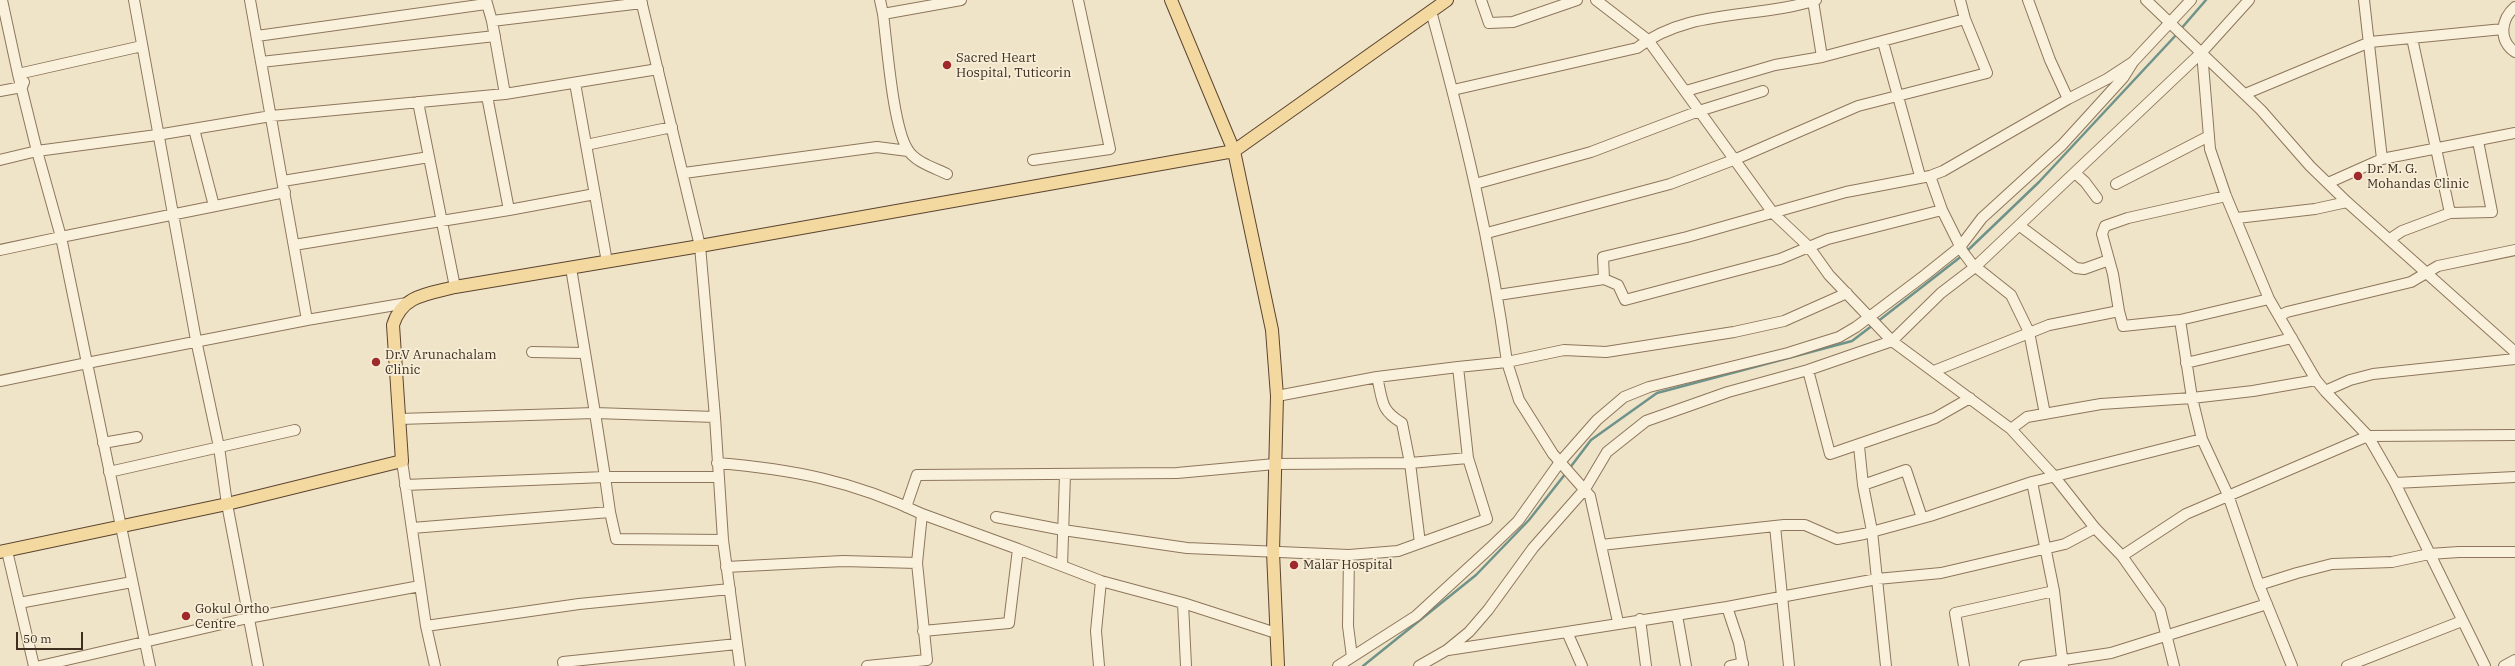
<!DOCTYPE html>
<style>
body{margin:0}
#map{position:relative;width:2515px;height:666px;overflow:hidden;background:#f0e4c8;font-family:"IBM Plex Serif",serif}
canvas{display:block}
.scale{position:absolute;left:16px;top:632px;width:67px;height:18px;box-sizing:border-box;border:2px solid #3d2e20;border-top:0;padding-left:5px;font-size:12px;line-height:14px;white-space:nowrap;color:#3d2e20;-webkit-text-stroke:3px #f7eed8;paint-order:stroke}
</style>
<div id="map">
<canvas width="2515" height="666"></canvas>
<div class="scale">50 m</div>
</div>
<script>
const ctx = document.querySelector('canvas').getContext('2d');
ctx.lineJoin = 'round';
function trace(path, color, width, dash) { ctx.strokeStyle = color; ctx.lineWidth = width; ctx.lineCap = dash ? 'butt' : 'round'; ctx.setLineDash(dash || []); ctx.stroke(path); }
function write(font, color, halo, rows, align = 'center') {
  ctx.font = font + ' "IBM Plex Serif",serif'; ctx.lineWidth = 3.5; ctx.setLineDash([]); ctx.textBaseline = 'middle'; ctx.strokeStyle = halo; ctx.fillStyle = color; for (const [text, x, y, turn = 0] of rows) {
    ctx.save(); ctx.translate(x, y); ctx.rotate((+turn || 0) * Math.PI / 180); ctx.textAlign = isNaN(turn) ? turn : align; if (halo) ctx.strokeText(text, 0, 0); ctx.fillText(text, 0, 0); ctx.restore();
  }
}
trace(new Path2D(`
 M2180,30L2206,0
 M1966,252L2039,182L2177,34
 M1877,322L1963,255
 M1569,469L1591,440L1657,393L1852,341L1873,325
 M1363,666L1476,575L1529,520L1566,473`), '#6f938a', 2.5);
const minor = new Path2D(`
 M2,0L18,74L142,46
 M134,0L196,340L219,447L227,504L258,666
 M486,0L492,21L642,3
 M641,0L700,246L715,417L723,540L740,666
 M880,0L883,14
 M1481,0L1489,23L1513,22L1577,0
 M1596,0L1648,40L1773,213L1809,247L1829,275L1892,341L2011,429L2054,476L2095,528L2122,556L2160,610L2174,666
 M2028,0L2050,60L2068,99
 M2146,0L2261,110L2310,166L2347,202L2515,352
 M2364,0L2382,159
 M1813,1L1822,57
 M2515,7C2501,19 2498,40 2515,52
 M1431,11C1463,127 1491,243 1507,362L1458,367
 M492,21L505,94
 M257,36L486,4
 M2412,38L2450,213
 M1883,42L1920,176
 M2202,52L2210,149L2226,196L2269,299L2316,380L2325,391L2350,380L2373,374L2515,359
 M261,62L495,36
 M18,74L37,151L157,135L271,116L505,94L658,69
 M575,83L607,262
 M1453,90L1637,48C1688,8 1757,19 1816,0
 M0,91L22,87L24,82
 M1686,91L1775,65L1822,57L1965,19
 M2245,94L2370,42L2503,29
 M487,96L509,210
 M418,102L455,287
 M194,129L214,206
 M586,145L672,127
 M0,160L37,151L61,237L0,250
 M1033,160L1110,149L1078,0
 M684,173L877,147L908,151
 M2075,173L2085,182L2097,198
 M947,174C935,168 915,162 908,150C893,128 887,44 883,14L961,0
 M1930,176L1942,210
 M283,181L429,157
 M2328,183L2382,159L2515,133
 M1475,184L1591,152L1699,111L1763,91
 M2116,184L2209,136
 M2237,218L2315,209L2347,202
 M2020,226L2076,268L2084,269L2109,260
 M1487,233L1670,184L1736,159L1858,106L1987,73L1965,19L1960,0
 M2390,239L2402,231L2450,213L2492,212L2478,141
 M294,245L509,210L595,194
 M1604,279L1618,285L1625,300L1780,259L1828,239L1942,210L1963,252L1972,264L2011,295L2029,332L2045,414
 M1498,295L1604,279L1603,257L1687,237L1846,192L1930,176L1943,171L2068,99L2107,79L2133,62L2191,0
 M2119,311L2113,274L2102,234L2105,226L2128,218L2226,196
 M2279,316L2287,312L2411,282L2438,266L2515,250
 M307,320L407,303
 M2180,320L2192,398L2202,439L2228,495L2259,585L2292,666
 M532,352L584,353
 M2186,363L2292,338
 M1808,370L1830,454L1935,418L1970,398
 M1934,371L2049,325L2119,311L2123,326L2180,320L2269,299
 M1377,377C1383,401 1380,410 1402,423L1410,463L1420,543
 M0,381L87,363L61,237L285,192
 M2325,391L2368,436L2395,483L2485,666
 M1277,396L1377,377L1458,367L1468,458
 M399,419L595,413L571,268
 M2011,429L2027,417L2101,404L2192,398L2253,391L2316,380
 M103,443L137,437
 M1859,446L1863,485L1872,531L1886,666
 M402,461L426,626L435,666
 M717,463C792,469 853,481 922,514L917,563L927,660L867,666
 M109,472L295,430
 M2032,482L2054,591L2063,666
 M2395,483L2515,477
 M405,485L605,477L595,413L715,417
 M1863,485L1906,470L1922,518
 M906,507L917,475L1177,473L1275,464L1410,463L1468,458L1487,519L1398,551L1349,555L1187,548L1063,530L996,517
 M610,512L616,539L723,540
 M922,514L1018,549L1009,623L923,631
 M1775,526L1789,666
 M412,528L610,512L605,477H718
 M1601,545L1784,525H1805L1837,539L1864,534L1930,516L2032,482L2202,439
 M1018,549L1101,581L1183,603L1276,633
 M7,551L34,666
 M1349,555L1348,626L1352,657
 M2122,556L2186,514L2368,436L2515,435
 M1062,566L1065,475
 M726,567L843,561L917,563
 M2259,585L2297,573L2332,564L2392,562L2429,554L2459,552H2515
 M19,603L132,582
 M1183,603L1186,666
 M1727,607L1739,643L1743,666
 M1677,615L1686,666
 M1640,619L1646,666
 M1618,622L1590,496L1553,454L1519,400L1507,362L1564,350L1606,352L1734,332L1784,321L1847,293
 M426,626L579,604L730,589
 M1567,632L1727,607L1877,579L1941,573L2065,544L2095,528
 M1448,650L1567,632L1582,666
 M40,666L248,618L420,586
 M150,666L87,363L307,320L250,0
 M564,666L563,662L737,644
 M1099,666L1096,631L1101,581
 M1338,666L1416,616L1490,548L1518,521L1560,462L1597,420L1624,397L1649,387L1788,353L1839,337L1856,327L1925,275L1960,247L1982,218L2062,145L2123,78L2133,62
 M1419,666L1447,650L1469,632L1488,610L1533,548L1585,489L1607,452L1646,421L1728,392L1808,370L1892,341L1941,293L1975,267L2202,52L2249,0
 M1730,666L1743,663
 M1964,666L1955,613L2054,591
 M2024,666L2111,653L2267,604
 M2347,666L2462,621
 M2504,666L2515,660`);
const major = new Path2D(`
 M1171,0L1234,151L1272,330L1277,396L1273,552L1278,666
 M0,552L227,504L402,461L393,325C402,295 428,294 455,287L700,246L1234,151L1447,0`);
trace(minor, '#8d765c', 12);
trace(major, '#5b4430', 14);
trace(minor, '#faf1dc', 10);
trace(major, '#f3d9a0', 12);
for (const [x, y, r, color] of [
 [947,65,5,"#9e2a2b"],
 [2358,176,5,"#9e2a2b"],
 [376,362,5,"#9e2a2b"],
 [1294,565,5,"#9e2a2b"],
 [186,616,5,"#9e2a2b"]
]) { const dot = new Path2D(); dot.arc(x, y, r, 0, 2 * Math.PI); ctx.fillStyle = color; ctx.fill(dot); trace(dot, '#f7eed8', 1.5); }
write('13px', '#3d2e20', '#f7eed8', [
 ["Sacred Heart",956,58],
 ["Hospital, Tuticorin",956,73],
 ["Dr. M. G.",2367,169],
 ["Mohandas Clinic",2367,184],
 ["Dr.V Arunachalam",385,355],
 ["Clinic",385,370],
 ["Malar Hospital",1303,565],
 ["Gokul Ortho",195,609],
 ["Centre",195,624]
], 'left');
</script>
